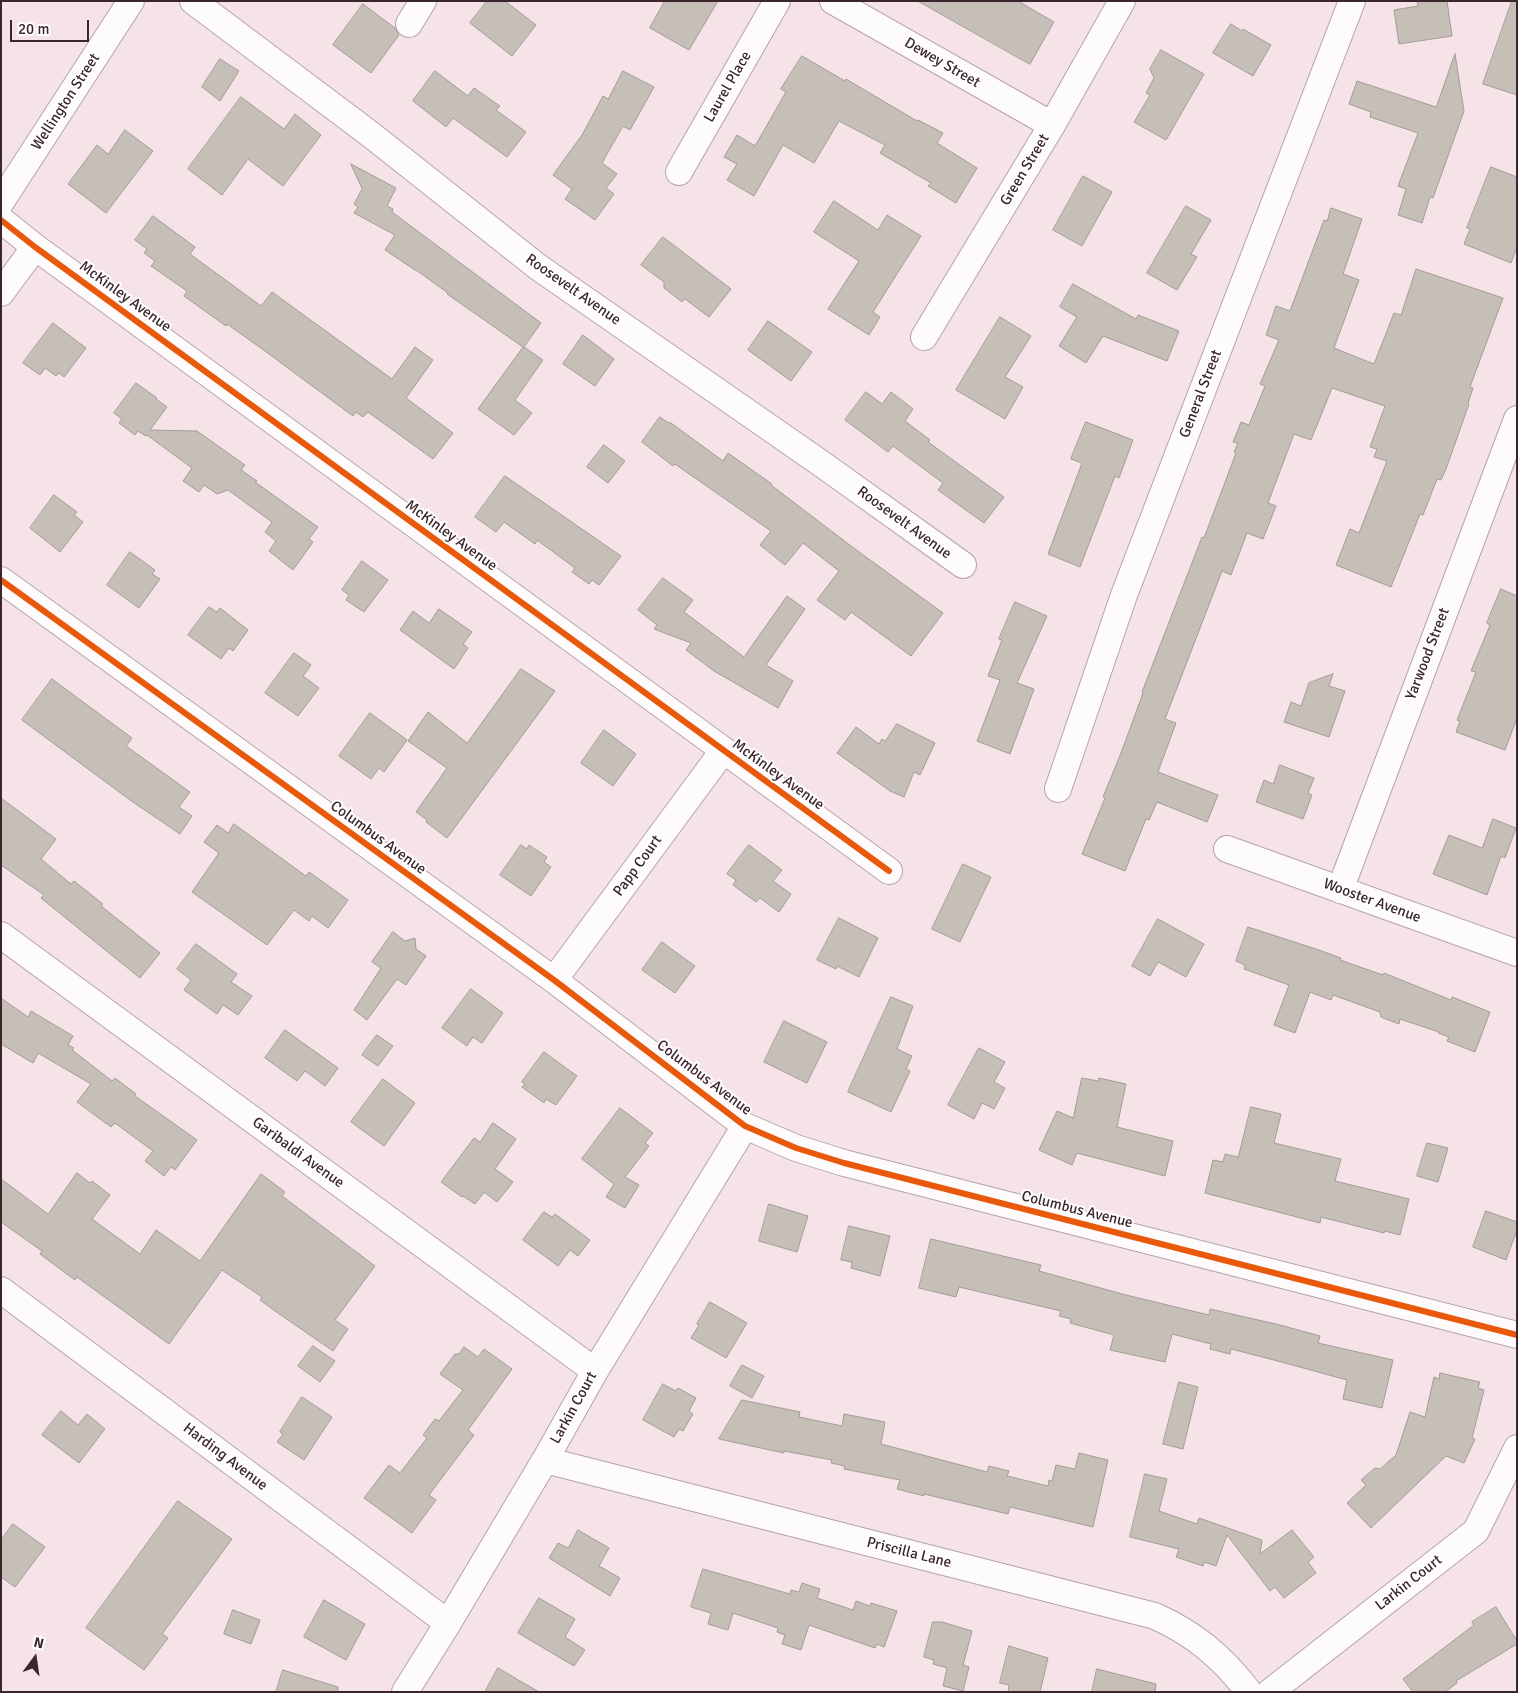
<!DOCTYPE html>
<style>
body{margin:0}
#map{position:relative;width:1518px;height:1693px;overflow:hidden;background:#f6e3e8;font-family:Signika,sans-serif}
canvas{display:block}
.frame{position:absolute;inset:0;border:2px solid #3c262d;pointer-events:none}
.north{position:absolute;left:10px;top:1633px;width:50px;height:50px;-webkit-text-stroke:4px #fff;paint-order:stroke;rotate:14deg;font-size:14px;font-weight:700;line-height:20px;text-align:center;color:#3c262d}
.north::after{content:'';display:block;margin:auto;width:18px;height:22px;background:#3c262d;clip-path:polygon(50% 0,100% 100%,50% 72%,0 100%)}
.scale{position:absolute;left:10px;top:20px;width:79px;height:22px;box-sizing:border-box;border:2px solid #3c262d;border-top:0;padding-left:6px;font-size:15px;line-height:18px;white-space:nowrap;color:#3c262d;-webkit-text-stroke:4px #fff;paint-order:stroke}
</style>
<div id="map">
<canvas width="1518" height="1693"></canvas>
<div class="frame"></div>
<div class="north">N</div>
<div class="scale">20 m</div>
</div>
<script>
const ctx = document.querySelector('canvas').getContext('2d');
ctx.lineJoin = 'round';
function paint(path, color) { ctx.fillStyle = color; ctx.fill(path, 'evenodd'); }
function trace(path, color, width, dash) { ctx.strokeStyle = color; ctx.lineWidth = width; ctx.lineCap = dash ? 'butt' : 'round'; ctx.setLineDash(dash || []); ctx.stroke(path); }
function write(font, color, halo, rows, align = 'center') {
  ctx.font = font + ' Signika,sans-serif'; ctx.lineWidth = 4; ctx.setLineDash([]); ctx.textBaseline = 'middle'; ctx.strokeStyle = halo; ctx.fillStyle = color; for (const [text, x, y, turn = 0] of rows) {
    ctx.save(); ctx.translate(x, y); ctx.rotate((+turn || 0) * Math.PI / 180); ctx.textAlign = isNaN(turn) ? turn : align; if (halo) ctx.strokeText(text, 0, 0); ctx.fillText(text, 0, 0); ctx.restore();
  }
}
const building = new Path2D(`
 M487,1H505L536,25L512,56L470,23Z
 M665,1H718L689,50L650,28Z
 M918,1H1018L1054,22L1030,64Z
 M1417,1H1447L1452,36L1399,44L1394,10L1418,6Z
 M1512,1H1517V95L1483,84Z
 M363,4L395,28L399,35L371,73L333,45Z
 M1231,24L1242,31L1243,29L1271,45L1253,76L1213,53Z
 M1161,50L1204,74L1166,140L1134,122L1150,95L1146,93L1154,78L1150,69Z
 M1455,54L1464,111L1433,198L1430,197L1422,223L1398,215L1406,189L1398,186L1418,133L1370,117L1371,112L1349,104L1357,81L1436,107Z
 M802,56L845,81L846,79L917,121L918,120L943,133L937,143L977,168L956,203L928,186L931,183L880,153L885,145L839,121L814,163L783,145L754,196L727,180L737,164L724,157L737,135L755,146L786,92L781,89Z
 M220,59L239,71L220,101L202,87Z
 M435,71L468,96L474,88L500,106L496,110L526,132L507,157L453,118L446,127L413,101Z
 M623,71L654,87L630,130L623,126L602,163L617,174L606,188L614,194L595,220L565,199L572,189L553,175L582,135L603,96L608,99Z
 M241,97L284,129L295,114L321,135L283,186L248,159L222,195L188,169Z
 M125,130L153,151L106,213L68,184L97,145L108,154Z
 M351,164L396,188L387,206L393,209L392,212L541,323L524,347L543,360L515,400L532,413L514,435L478,409L523,347L447,294L448,293L416,270H415L385,250L395,235L354,213L358,207L354,204L362,189Z
 M1491,167L1517,177V247L1511,263L1464,244L1470,229L1467,228Z
 M1083,176L1112,192L1082,246L1053,230Z
 M834,201L878,230L887,215L921,236L873,312L880,317L869,335L828,309L859,261L814,232Z
 M1186,206L1211,220L1191,254L1197,257L1177,290L1147,273Z
 M1331,208L1362,219L1343,274L1359,280L1334,348L1374,364L1394,313L1401,315L1416,269L1503,298L1470,387L1473,388L1468,403L1469,404L1446,469L1441,480L1437,479L1423,515L1420,514L1391,587L1336,565L1350,529L1359,533L1387,461L1374,457L1377,449L1370,447L1385,406L1332,388L1311,440L1294,434L1268,503L1276,506L1263,539L1247,533L1231,575L1222,571L1165,719L1176,723L1158,772L1218,795L1207,822L1157,802L1149,820L1146,819L1125,871L1082,854L1105,798L1103,797L1121,753L1143,693L1142,692L1202,537L1204,538L1236,453L1234,452L1238,443L1233,442L1241,422L1249,425L1265,386L1260,384L1279,340L1266,335L1276,306L1290,311L1324,220L1327,221Z
 M153,216L195,247L190,254L261,306L272,292L392,379L415,347L433,360L406,398L453,433L433,459L368,412L363,417L356,412L353,416L258,346L227,324L226,326L184,296L187,291L151,266L155,261L144,253L147,249L135,240Z
 M663,237L731,289L709,317L685,299L682,302L664,288V282L641,265Z
 M1073,284L1136,319L1138,315L1179,331L1167,361L1103,336L1086,363L1059,346L1077,317L1060,307Z
 M1000,317L1031,336L1005,377L1023,387L1005,419L956,390Z
 M768,321L812,352L791,381L748,350Z
 M53,323L86,348L64,377L59,373L56,376L45,368L40,375L23,363Z
 M583,335L614,359L595,386L563,364Z
 M136,383L157,398L156,399L167,407L150,430L197,431L245,465L241,470L257,481L255,482L318,527L309,539L313,542L293,570L269,551L276,541L265,532L272,522L228,490L217,494L204,485L199,492L183,481L192,468L147,435L146,436L138,431L135,435L119,423L122,419L114,413Z
 M866,392L882,404L891,392L913,409L905,421L930,440L928,442L1004,497L984,523L938,490L943,483L893,446L888,452L845,420Z
 M660,417L667,422L671,423L723,461L728,453L772,484L771,485L855,549L943,613L911,656L851,612L845,620L817,600L839,571L803,543L785,565L760,545L771,531L675,464L673,466L642,442Z
 M1086,422L1133,440L1119,478L1115,476L1080,567L1048,554L1082,463L1071,459Z
 M604,445L625,461L608,483L587,467Z
 M505,476L621,556L599,585L592,580L589,584L572,572L575,568L537,540L535,544L504,522L496,532L475,517Z
 M54,495L77,512L74,515L83,522L60,552L30,528Z
 M130,552L155,570L152,574L160,579L139,608L107,585Z
 M362,561L388,580L364,612L346,600L349,595L342,590Z
 M663,578L693,600L684,612L744,657L787,596L805,609L766,665L793,681L778,708L714,671L686,650L691,643L654,629L657,625L638,610Z
 M1501,589L1517,596V718L1505,750L1456,732L1460,721L1457,720L1476,672L1471,671L1490,625L1487,623Z
 M1015,602L1047,616L1017,683L1034,689L1010,754L977,741L1000,680L988,676L1002,640L999,639Z
 M209,607L217,612L220,608L248,630L233,651L229,648L221,659L188,635Z
 M439,609L472,632L463,644L468,648L454,669L400,630L413,611L429,623Z
 M294,653L311,665L303,676L319,688L298,716L265,693Z
 M521,669L555,691L447,838L426,822L427,820L416,812L447,768L408,741L428,712L467,743Z
 M1333,674L1329,686L1345,691L1329,737L1284,722L1291,702L1301,706L1309,683Z
 M52,679L132,738L126,746L190,792L179,807L192,816L180,834L130,800L22,720Z
 M370,713L407,740L384,772L379,768L371,779L339,756Z
 M897,724L935,743L920,775L914,772L904,797L890,791L837,753L856,727L879,744L882,739L885,741Z
 M604,730L636,754L613,786L581,763Z
 M1280,765L1314,778L1308,793L1312,795L1303,819L1256,802L1264,780L1273,784Z
 M1,798L56,839L41,859L71,884L74,881L103,904L101,906L160,953L140,978L41,898L44,895L1,865Z
 M1493,819L1516,828L1505,858L1501,856L1487,895L1433,874L1449,835L1482,848Z
 M234,824L299,871L306,876L309,872L348,900L328,928L312,916L309,921L294,910L267,945L192,892L219,853L204,842L217,825L228,833Z
 M521,845L527,849L529,845L547,857L544,862L551,867L531,896L500,875Z
 M749,845L782,870L773,881L791,894L779,912L760,898L756,902L733,885L736,880L727,874Z
 M963,864L991,877L960,942L932,929Z
 M839,918L878,938L859,977L837,966L836,969L817,960Z
 M1158,919L1204,944L1186,977L1158,962L1150,976L1132,966Z
 M1248,927L1316,949L1341,958L1340,960L1383,975L1384,973L1451,1000L1452,997L1490,1012L1475,1052L1447,1041L1449,1037L1438,1033L1439,1032L1400,1019L1399,1024L1381,1017L1380,1012L1333,995L1331,1000L1310,992L1295,1033L1274,1025L1289,985L1244,969L1245,965L1236,961Z
 M393,932L405,941L415,938L416,949L426,956L406,985L397,979L367,1020L354,1010L381,968L372,962Z
 M662,942L695,966L675,993L642,970Z
 M196,944L237,974L231,982L252,996L238,1015L223,1005L217,1014L184,990L191,980L177,969Z
 M471,989L503,1013L482,1043L473,1037L467,1046L442,1028Z
 M891,997L913,1006L897,1049L912,1056L906,1069L910,1071L891,1112L848,1092Z
 M1,998L28,1017L31,1011L73,1036L68,1045L74,1048L72,1050L112,1081L115,1078L136,1094L135,1096L197,1140L175,1170L171,1167L164,1176L145,1161L153,1151L115,1123L111,1127L77,1102L91,1084L38,1053L33,1063L1,1044Z
 M784,1021L827,1042L807,1083L764,1062Z
 M285,1030L338,1068L325,1086L305,1071L297,1081L265,1058Z
 M377,1035L393,1046L378,1066L362,1055Z
 M979,1048L1005,1062L994,1082L1005,1088L994,1109L982,1103L974,1119L948,1105Z
 M544,1052L577,1076L556,1105L546,1099L544,1103L522,1087L525,1084L522,1082Z
 M1082,1078L1098,1081L1099,1078L1126,1084L1117,1127L1173,1141L1165,1176L1077,1153L1072,1165L1039,1150L1057,1111L1073,1118Z
 M383,1079L415,1103L384,1146L351,1122Z
 M1251,1107L1281,1114L1274,1143L1341,1159L1335,1181L1409,1199L1400,1235L1385,1231L1384,1233L1321,1217L1320,1223L1205,1193L1213,1160L1223,1162L1225,1154L1238,1157Z
 M620,1108L653,1133L645,1143L649,1146L625,1177L639,1185L625,1208L606,1197L614,1184L582,1159Z
 M493,1123L516,1139L495,1169L513,1182L497,1202L484,1192L475,1204L463,1196L462,1197L441,1182L474,1138L480,1142Z
 M1427,1143L1448,1148L1438,1182L1417,1176Z
 M77,1173L90,1183L92,1181L110,1195L92,1219L140,1254L156,1230L200,1261L261,1174L285,1192L282,1196L375,1266L335,1320L348,1329L333,1351L275,1311L260,1300L262,1297L222,1270L169,1344L77,1277L75,1280L40,1254L42,1251L1,1222V1179L48,1214Z
 M769,1204L808,1216L797,1252L759,1241Z
 M1486,1211L1517,1222V1230L1506,1260L1473,1247Z
 M544,1212L552,1217L555,1214L590,1240L578,1256L570,1250L558,1266L523,1240Z
 M849,1226L890,1236L880,1276L851,1268L852,1262L841,1260Z
 M931,1239L1041,1265L1039,1271L1126,1295L1209,1315L1210,1309L1280,1325L1320,1336L1318,1343L1393,1360L1382,1408L1343,1399L1347,1380L1274,1360L1231,1349L1230,1354L1210,1349L1211,1344L1172,1334L1165,1362L1110,1350L1114,1335L1070,1323L1071,1319L1059,1316L1061,1311L959,1287L956,1297L919,1288Z
 M710,1302L747,1323L726,1358L691,1338L699,1325L697,1324Z
 M313,1346L335,1361L320,1382L298,1366Z
 M464,1347L478,1357L484,1349L512,1369L468,1430L474,1435L429,1495L436,1500L412,1533L364,1498L389,1465L400,1473L427,1438L423,1435L435,1419L439,1421L463,1390L440,1374L455,1354H459Z
 M742,1365L764,1376L752,1398L730,1386Z
 M1440,1373L1480,1382L1478,1388L1484,1390L1472,1438L1475,1439L1464,1463L1446,1456L1371,1528L1347,1503L1366,1485L1361,1480L1375,1468L1380,1469L1396,1455L1410,1412L1425,1417L1434,1377L1439,1379Z
 M1179,1382L1198,1387L1183,1449L1163,1444Z
 M663,1384L676,1391L678,1388L696,1398L689,1411L693,1414L683,1431L679,1429L674,1437L643,1420Z
 M302,1397L332,1417L304,1460L277,1442L283,1434L280,1432Z
 M742,1400L800,1412L799,1417L842,1426L844,1414L885,1422L881,1444L987,1472L989,1466L1009,1471L1007,1476L1048,1486L1049,1480L1052,1481L1056,1465L1075,1469L1079,1453L1108,1460L1093,1527L1010,1507L1008,1514L924,1494V1496L897,1489L900,1480L844,1469L845,1466L831,1463L832,1460L784,1451V1453L719,1439Z
 M61,1411L78,1425L87,1414L105,1429L79,1463L42,1435Z
 M1145,1474L1167,1479L1159,1511L1197,1524L1199,1518L1262,1540L1260,1554L1292,1530L1314,1557L1308,1562L1316,1573L1284,1598L1275,1587L1270,1591L1227,1535L1216,1566L1204,1562L1203,1566L1176,1557L1179,1549L1130,1537Z
 M178,1501L232,1539L162,1634L168,1638L144,1670L86,1628Z
 M13,1524L45,1547L15,1587L1,1577V1540Z
 M578,1530L609,1548L599,1566L620,1578L610,1596L549,1558L558,1543L568,1548Z
 M703,1569L790,1594L791,1590L799,1592L802,1583L820,1589L817,1598L853,1610L856,1601L870,1606L871,1603L897,1611L884,1647L877,1644L875,1648L809,1625L801,1650L782,1644L785,1635L777,1632L778,1628L733,1613L728,1630L708,1624L711,1613L691,1607Z
 M539,1598L575,1619L565,1637L585,1650L574,1666L518,1633Z
 M324,1600L365,1624L346,1660L304,1637Z
 M1496,1607L1517,1641V1644L1456,1681L1457,1683L1445,1692H1413L1403,1679L1474,1625L1472,1622Z
 M233,1610L260,1620L251,1644L224,1634Z
 M933,1622H942L972,1631L963,1665L969,1667L963,1691L943,1686L947,1668L933,1664L934,1660L924,1657Z
 M1009,1646L1048,1658L1040,1692H1008L1009,1685L1000,1683Z
 M498,1668L539,1692H485Z
 M1097,1669L1156,1684L1155,1692H1092Z
 M283,1670L338,1687V1692H276Z`);
paint(building, '#c5bfb7');
trace(building, '#a39c95', 1);
const minor = new Path2D(`
 M193,1L370,134L538,267L819,462L963,565
 M833,1L1052,125
 M409,24L423,1
 M679,172L777,1
 M1,202L131,1
 M1,220L35,247L889,871
 M1,293L35,247
 M924,337L1052,125L1122,1
 M1,580L554,980L745,1126L796,1148L844,1163L1517,1335
 M1058,789L1124,595L1352,1
 M1227,849L1517,953
 M1340,890L1517,419
 M1,935L595,1371
 M554,980L723,751
 M1,1290L448,1623
 M545,1460L1155,1616C1195,1634 1222,1657 1249,1692
 M405,1692L448,1623L545,1460L595,1371L745,1126
 M1270,1692L1476,1531L1517,1448`);
trace(minor, '#b6a3a9', 28);
trace(minor, '#fefbfc', 26);
trace(new Path2D(`
 M1,220L35,247L889,871
 M1,580L554,980L745,1126L796,1148L844,1163L1517,1335`), '#e8590c', 6);
write('15px', '#3c262d', '#fff', [
 ["Dewey Street",942,63,30],
 ["Laurel Place",728,87,-60],
 ["Wellington Street",66,102,-57],
 ["Green Street",1025,170,-59],
 ["Roosevelt Avenue",573,290,35],
 ["McKinley Avenue",125,297,36],
 ["General Street",1201,394,-69],
 ["Roosevelt Avenue",904,523,36],
 ["McKinley Avenue",451,536,36],
 ["Yarwood Street",1428,654,-69],
 ["McKinley Avenue",778,775,36],
 ["Columbus Avenue",378,838,36],
 ["Papp Court",638,866,-54],
 ["Wooster Avenue",1372,901,20],
 ["Columbus Avenue",704,1078,37],
 ["Garibaldi Avenue",298,1153,36],
 ["Columbus Avenue",1077,1210,14],
 ["Larkin Court",574,1408,-61],
 ["Harding Avenue",225,1457,37],
 ["Priscilla Lane",909,1553,14],
 ["Larkin Court",1409,1583,-38]
]);
</script>
